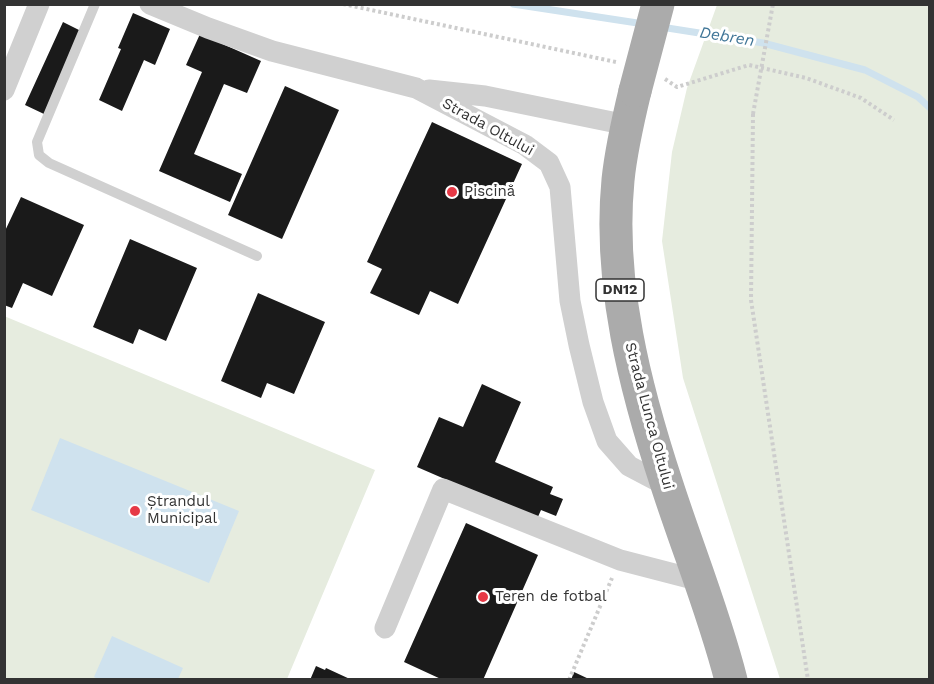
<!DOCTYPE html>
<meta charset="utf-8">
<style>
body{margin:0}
#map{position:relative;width:934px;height:684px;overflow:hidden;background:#fff;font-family:"Work Sans",sans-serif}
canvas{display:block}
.frame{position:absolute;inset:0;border:6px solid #333;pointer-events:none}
</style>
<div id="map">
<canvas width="934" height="684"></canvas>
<div class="frame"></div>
</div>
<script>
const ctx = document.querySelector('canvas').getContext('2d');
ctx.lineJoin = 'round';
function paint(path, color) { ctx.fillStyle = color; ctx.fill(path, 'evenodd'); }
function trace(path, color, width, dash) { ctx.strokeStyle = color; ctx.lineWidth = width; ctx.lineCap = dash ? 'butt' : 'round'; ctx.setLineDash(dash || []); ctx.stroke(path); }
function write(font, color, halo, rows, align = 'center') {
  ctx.font = font + ' "Work Sans",sans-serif'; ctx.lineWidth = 6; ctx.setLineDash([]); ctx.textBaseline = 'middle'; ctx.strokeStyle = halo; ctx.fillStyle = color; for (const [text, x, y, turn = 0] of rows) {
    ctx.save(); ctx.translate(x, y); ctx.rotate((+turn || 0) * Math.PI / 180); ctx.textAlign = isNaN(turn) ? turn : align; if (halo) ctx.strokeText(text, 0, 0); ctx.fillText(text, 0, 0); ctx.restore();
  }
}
paint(new Path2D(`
 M717,5H929V679H780L683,378L662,241L672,152L687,88Z
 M4,316L375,470L287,679H5Z`), '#e6ecdf');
paint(new Path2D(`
 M60,438L239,511L209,583L31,510Z
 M112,636L183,668L178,679L100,680L94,677Z`), '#cfe2ee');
trace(new Path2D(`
 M513,4L644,24
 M661,27L763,43L865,70L918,97L930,108`), '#cfe2ee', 7);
paint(new Path2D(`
 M133,13L170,29L155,65L144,60L122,111L99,100L121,49L118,48Z
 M63,22L81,31L44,114L25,105Z
 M200,34L261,61L247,93L224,84L194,154L242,174L230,202L159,171L202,72L186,65Z
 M285,86L339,110L282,239L228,215Z
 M432,122L522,164L458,304L430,291L419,315L370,293L382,269L367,262Z
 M21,197L84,225L52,296L23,283L12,308L4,305V233Z
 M130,239L197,268L166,341L139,329L133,344L93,327Z
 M258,293L325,322L294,394L267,383L261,398L221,381Z
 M482,384L521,402L495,462L553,487L550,494L563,499L556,516L541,510L537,519L417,467L439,417L463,427Z
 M466,523L538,555L483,680H443L404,662Z
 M316,666L325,670L326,668L352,680H310Z
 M574,672L591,680H571Z`), '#1a1a1a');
trace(new Path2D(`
 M343,4L616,62
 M665,79L677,87L749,65L806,78L861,98L894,120
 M753,114L751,300L808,680
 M569,680L612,578`), '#cdcdcd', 4, [3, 3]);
trace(new Path2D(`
 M95,4L37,142L39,155L49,163L257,256`), '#d0d0d0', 10);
trace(new Path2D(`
 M150,4L208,28L272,51L416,88L525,145L549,163L560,187L570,301L579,345L593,402L607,441L629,466L667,486
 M4,90L39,4
 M429,90L485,96L627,125
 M385,628L443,489L620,560L701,581`), '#d0d0d0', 21);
trace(new Path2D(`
 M635,91C628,120 621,150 618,180C608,283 635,388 667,485C688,550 714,613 731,680`), '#ababab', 33);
trace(new Path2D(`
 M753,114L773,4`), '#cdcdcd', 4, [3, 3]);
trace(new Path2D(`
 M635,91L658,4`), '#ababab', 33);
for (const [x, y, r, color] of [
 [452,192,6,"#e63946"],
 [135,511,6,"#e63946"],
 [483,597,6,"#e63946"]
]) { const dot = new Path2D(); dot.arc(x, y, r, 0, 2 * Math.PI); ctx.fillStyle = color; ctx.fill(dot); trace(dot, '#fff', 2); }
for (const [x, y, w] of [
 [620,290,48]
]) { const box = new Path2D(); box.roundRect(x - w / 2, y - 11, w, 22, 4.5); ctx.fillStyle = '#fff'; ctx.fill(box); trace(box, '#333', 1.5); }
write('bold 14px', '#333', null, [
 ["DN12",620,290]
]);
write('15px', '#333', '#fff', [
 ["Strada Oltului",488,127,29],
 ["Strada Lunca Oltului",649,416,75]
]);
write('15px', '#333', '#fff', [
 ["Piscină",464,192],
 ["Ștrandul",147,502],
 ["Municipal",147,519],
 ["Teren de fotbal",495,597]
], 'left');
write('italic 16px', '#3f7597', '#fff', [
 ["Debren",727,37,9]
]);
</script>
